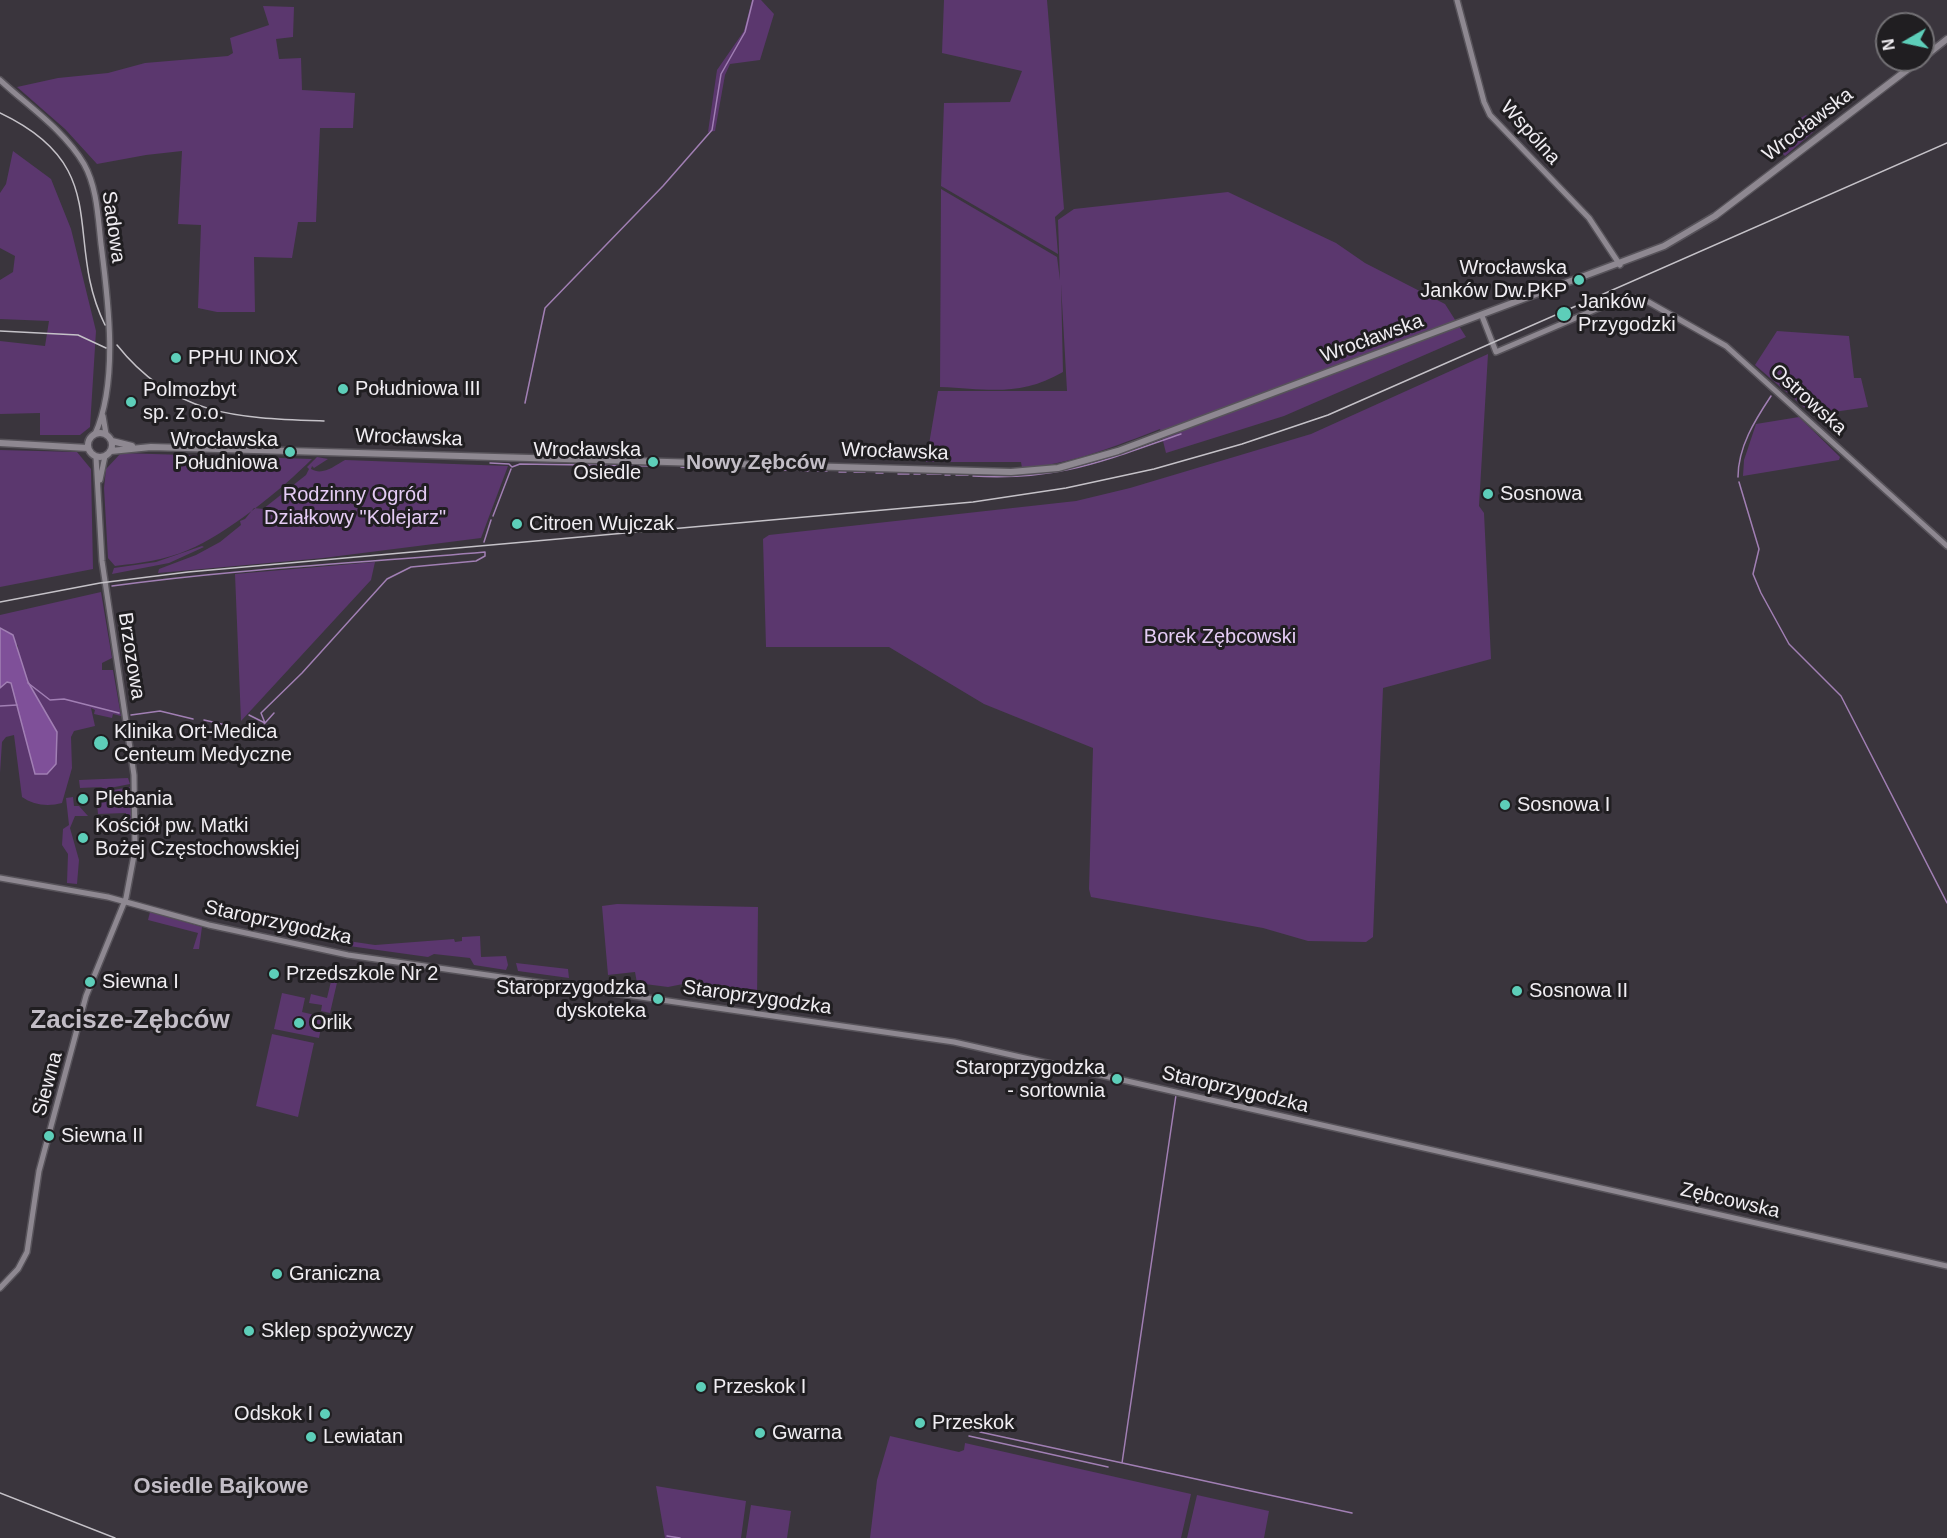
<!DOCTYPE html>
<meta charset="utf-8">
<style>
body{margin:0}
#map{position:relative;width:1947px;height:1538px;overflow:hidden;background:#3a353d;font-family:Arial,sans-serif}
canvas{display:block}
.north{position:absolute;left:1875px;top:12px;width:60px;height:60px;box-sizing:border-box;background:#201e21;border:2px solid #737175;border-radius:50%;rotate:261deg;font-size:16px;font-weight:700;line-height:24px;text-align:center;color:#f0edf2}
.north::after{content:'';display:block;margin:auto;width:21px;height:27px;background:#5dceb9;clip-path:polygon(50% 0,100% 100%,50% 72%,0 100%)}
</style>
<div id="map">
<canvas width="1947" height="1538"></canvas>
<div class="north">N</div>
</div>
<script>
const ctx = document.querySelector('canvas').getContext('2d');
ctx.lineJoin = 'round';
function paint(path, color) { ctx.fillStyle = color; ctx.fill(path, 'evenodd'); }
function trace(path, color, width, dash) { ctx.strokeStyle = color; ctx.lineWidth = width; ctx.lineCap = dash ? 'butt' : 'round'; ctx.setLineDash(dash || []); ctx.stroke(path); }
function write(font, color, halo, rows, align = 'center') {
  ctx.font = font + ' Arial,sans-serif'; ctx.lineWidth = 6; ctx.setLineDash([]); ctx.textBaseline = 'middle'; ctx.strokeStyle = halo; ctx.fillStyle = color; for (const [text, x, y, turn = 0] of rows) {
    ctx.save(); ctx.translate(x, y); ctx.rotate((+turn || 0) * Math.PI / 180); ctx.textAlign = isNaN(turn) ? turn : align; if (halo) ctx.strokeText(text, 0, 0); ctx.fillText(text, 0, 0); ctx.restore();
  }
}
paint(new Path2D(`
 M752,0H761L774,14L760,60L730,64L725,75L715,131L708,132L717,70L744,31Z
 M944,0H1047L1064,209L1055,217L1058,254L941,186L944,103L1010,102L1022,71L942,53Z
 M263,6L294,7L293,37L276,39L279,59L301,58L302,90L355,93L353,128H320L316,222H298L292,258L254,257L255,312H217L198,308L201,225L178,224L182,151L146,155L97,164L65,129L17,87L58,78L108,73L145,63L228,56L233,53L230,38L269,25Z
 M1806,115L1818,128L1785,156L1783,154L1786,134L1794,131L1799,119Z
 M13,151L51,179L71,229L96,331L90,427L80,435H40V413L0,414V341L45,346L49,321L0,319V280L13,272L15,256L0,248V193L6,184Z
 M941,189L1057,257L1060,280L1058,220L1074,209L1228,192L1336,243L1365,263L1445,304L1466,337L1284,416L1166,453L1160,429C1116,446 1069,465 1022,468L1021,462H926L938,391H1067L1061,284L1063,372C1020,397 988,389 940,387Z
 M1777,331L1849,336L1854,378H1861L1868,407L1813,415L1755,365Z
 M1488,354L1479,506L1484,513L1491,659L1383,688L1373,937L1366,942L1308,941L1263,928L1091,897L1089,889L1093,748L984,704L889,647H766L763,539L769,535L1076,501L1130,488L1311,434Z
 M1799,417L1840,457L1839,460L1743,476L1744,460L1756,424Z
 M0,450L77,452L91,469L93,569L0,587Z
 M121,453L312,459C282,489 227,534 188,550C165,560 140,563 115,566L108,558L104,488L106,469Z
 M317,457L328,459L314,468L312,466L311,469C323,476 334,466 345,460L508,466L481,538L323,558L158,573L159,569L196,555L220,542L241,525L240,521L245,519L254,508L263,509L306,475L309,469L307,467Z
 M202,546L204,547L169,563L112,574L114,568L156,562Z
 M375,562L371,580L241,721L235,574Z
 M101,592L112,658L102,663V670H113L121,716L113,714L112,718L94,714L95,710L91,708L95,726L74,731L71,737L72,768L62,803C48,807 33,805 22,797L14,735L6,737L2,742L0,773V688L7,682L11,683L57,732L28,682L19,662L18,646L4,629L0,628V615Z
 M128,778L130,784L105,789L101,787L80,788L79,780Z
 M130,787L132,834H131L127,832L126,813L98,814L97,804L104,800L108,791Z
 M73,797L74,806H79L88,816H75L70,828L79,860L77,884L67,883L68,854L62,845L63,829L69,825L66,798Z
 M617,904L758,907L757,1000L706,992L698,981L668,987L637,983L635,972L608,975L602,906Z
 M150,912L202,927L199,949H193L198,933L148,920Z
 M480,936L481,957L506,956L508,965L506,970L474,965L470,958L434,954L428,957L349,946L348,941L375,945L454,939L455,942L462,941V937Z
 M516,963L568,969L569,978L518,971Z
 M333,973L339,974L330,1013L321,1011L322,1005L309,1003L311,994L327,998Z
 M282,993L305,998L302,1012L323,1017L319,1038L274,1029Z
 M272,1034L314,1043L298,1117L256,1106Z
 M890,1436L959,1452L964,1450L965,1443L1191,1494L1181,1538H870L877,1480Z
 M656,1486L746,1501L741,1538H665Z
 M1197,1495L1269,1511L1264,1538H1187Z
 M751,1505L791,1511L787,1538H746Z`), '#5b376e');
const water = new Path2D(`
 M0,628L13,635L28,682L57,732L56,764L47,774H35L11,683L7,682L0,688Z`);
paint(water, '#7f5099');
trace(water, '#a17fb4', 1.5);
trace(new Path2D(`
 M525,403L545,308L663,186L712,130L721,74L745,32L753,0
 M490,463L509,464L512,467L520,464L653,466
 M681,467L689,468
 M699,468H709
 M716,468H724
 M765,470H773
 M781,470H792
 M801,471H808
 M817,471H827
 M839,472H846
 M854,472H865
 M876,473H883
 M898,474H909
 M914,474H920
 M927,474H941
 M945,475H950
 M956,475H968
 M973,476C1058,481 1103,461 1181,434
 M1738,477C1738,447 1755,420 1771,396
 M1739,482L1759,549L1753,574L1761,593L1789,644L1841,696L1947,903
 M493,516L511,469
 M484,542L491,520
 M112,586C235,569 360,563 485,552
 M28,683L50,700L64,699L119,713
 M0,706L17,705
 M131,715L160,711L193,719
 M249,715L265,723L274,713
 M204,720L257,732L265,723L261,713L302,673L387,579L411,567L476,561L485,556V552
 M980,1432L1352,1513
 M969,1436L1108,1467
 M1122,1463L1176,1095
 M667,1536L680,1538`), '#a17fb4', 1.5);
const tertiary = new Path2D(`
 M1457,0L1484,102L1490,115L1589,218L1620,265
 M0,80C28,106 64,130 84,164C97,187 98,217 101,244C108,299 119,381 95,434
 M1482,316L1496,352L1620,299L1635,298L1645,300L1726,346L1947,546
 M103,416L106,434
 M100,480L105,456
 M0,878L108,897L209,925L348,955L954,1042L1947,1266
 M0,1288L18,1269L27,1252L39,1171L86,996L126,898L135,850L134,775L102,561L96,457`);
const secondary = new Path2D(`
 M1923,58L1947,39
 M88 445a12 12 0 1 1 24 0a12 12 0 1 1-24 0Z
 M112,441L132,446
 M0,443L88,448
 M111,451L151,447L1011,472L1058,468L1118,451L1664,246L1715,216L1920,60`);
trace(tertiary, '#57535a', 8);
trace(secondary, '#57535a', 9);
trace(tertiary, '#8e8891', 5);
trace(secondary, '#8e8891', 6);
trace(new Path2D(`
 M0,113C116,168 62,238 105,325
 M0,331L78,335L106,348
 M117,345C174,417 239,418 324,421
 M0,602L100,583L188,572L973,502L1066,488L1154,469L1242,444L1328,415L1947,143
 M0,1493L115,1538`), '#c5c2c8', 1.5);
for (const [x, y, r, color] of [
 [1579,280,6,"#5dceb9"],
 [1564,314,8,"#5dceb9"],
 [176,358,6,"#5dceb9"],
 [343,389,6,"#5dceb9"],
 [131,402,6,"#5dceb9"],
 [290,452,6,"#5dceb9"],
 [653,462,6,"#5dceb9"],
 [1488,494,6,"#5dceb9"],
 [517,524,6,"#5dceb9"],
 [101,743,8,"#5dceb9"],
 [83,799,6,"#5dceb9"],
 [1505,805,6,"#5dceb9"],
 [83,838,6,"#5dceb9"],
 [274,974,6,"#5dceb9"],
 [90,982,6,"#5dceb9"],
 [1517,991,6,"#5dceb9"],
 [658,999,6,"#5dceb9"],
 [299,1023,6,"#5dceb9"],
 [1117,1079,6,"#5dceb9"],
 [49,1136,6,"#5dceb9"],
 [277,1274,6,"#5dceb9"],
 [249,1331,6,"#5dceb9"],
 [701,1387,6,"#5dceb9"],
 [325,1414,6,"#5dceb9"],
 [920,1423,6,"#5dceb9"],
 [760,1433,6,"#5dceb9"],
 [311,1437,6,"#5dceb9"]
]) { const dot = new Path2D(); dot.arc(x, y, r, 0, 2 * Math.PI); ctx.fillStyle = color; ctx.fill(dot); trace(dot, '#201e21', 2); }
write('20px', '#f0edf2', '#201e21', [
 ["Wrocławska",1808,125,-37],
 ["Wspólna",1530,133,48],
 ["Sadowa",113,227,82],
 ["Wrocławska",1372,339,-20],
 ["Ostrowska",1808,400,42],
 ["Wrocławska",409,438,2],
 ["Wrocławska",895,452,2],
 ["Brzozowa",131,656,81],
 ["Staroprzygodzka",278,923,12],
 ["Staroprzygodzka",757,998,8],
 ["Siewna",48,1084,-75],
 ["Staroprzygodzka",1235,1090,13],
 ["Zębcowska",1730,1201,13]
]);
write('20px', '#f0edf2', '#201e21', [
 ["Wrocławska",1567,268,"right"],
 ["Janków Dw.PKP",1567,291,"right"],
 ["Janków",1578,302],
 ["Przygodzki",1578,325],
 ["PPHU INOX",188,358],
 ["Południowa III",355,389],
 ["Polmozbyt",143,390],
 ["sp. z o.o.",143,413],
 ["Wrocławska",278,440,"right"],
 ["Południowa",278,463,"right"],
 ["Wrocławska",641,450,"right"],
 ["Osiedle",641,473,"right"],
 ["Sosnowa",1500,494],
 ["Citroen Wujczak",529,524],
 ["Klinika Ort-Medica",114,732],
 ["Centeum Medyczne",114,755],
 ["Plebania",95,799],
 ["Sosnowa I",1517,805],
 ["Kościół pw. Matki",95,826],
 ["Bożej Częstochowskiej",95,849],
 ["Przedszkole Nr 2",286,974],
 ["Siewna I",102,982],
 ["Staroprzygodzka",646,988,"right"],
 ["dyskoteka",646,1011,"right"],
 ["Sosnowa II",1529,991],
 ["Orlik",311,1023],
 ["Staroprzygodzka",1105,1068,"right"],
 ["- sortownia",1105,1091,"right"],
 ["Siewna II",61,1136],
 ["Graniczna",289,1274],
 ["Sklep spożywczy",261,1331],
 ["Przeskok I",713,1387],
 ["Odskok I",313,1414,"right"],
 ["Przeskok",932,1423],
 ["Gwarna",772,1433],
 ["Lewiatan",323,1437]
], 'left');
write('20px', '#e5ccf5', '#201e21', [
 ["Rodzinny Ogród",355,495],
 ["Działkowy \"Kolejarz\"",355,518],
 ["Borek Zębcowski",1220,637]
]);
write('bold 21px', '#c2bdc6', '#201e21', [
 ["Nowy Zębców",756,463]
]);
write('bold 22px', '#c2bdc6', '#201e21', [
 ["Osiedle Bajkowe",221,1487]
]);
write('bold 26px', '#c2bdc6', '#201e21', [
 ["Zacisze-Zębców",130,1021]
]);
</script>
